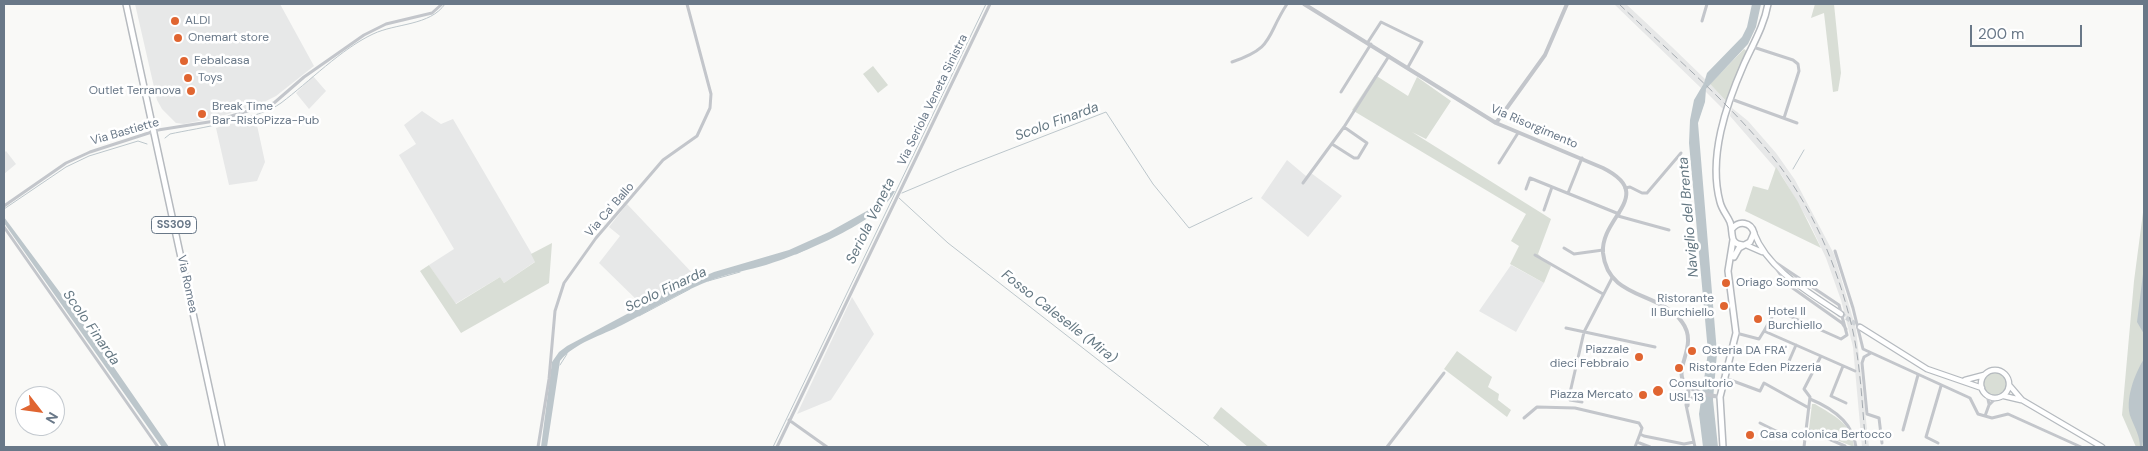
<!DOCTYPE html>
<style>
body{margin:0}
#map{position:relative;width:2148px;height:451px;overflow:hidden;background:#f9f9f7;font-family:"DM Sans",sans-serif}
canvas{display:block}
.frame{position:absolute;inset:0;border:5px solid #697888;pointer-events:none}
.north{position:absolute;left:15px;top:386px;width:50px;height:50px;box-sizing:border-box;background:#fff;border:1px solid #c3c9cf;border-radius:50%;rotate:120deg;font-size:14px;font-weight:700;line-height:20px;text-align:center;color:#697888}
.north::after{content:'';display:block;margin:auto;width:18px;height:22px;background:#e06531;clip-path:polygon(50% 0,100% 100%,50% 72%,0 100%)}
.scale{position:absolute;left:1970px;top:25px;width:112px;height:22px;box-sizing:border-box;border:2px solid #697888;border-top:0;padding-left:6px;font-size:15px;line-height:18px;white-space:nowrap;color:#697888;-webkit-text-stroke:4px #fff;paint-order:stroke}
</style>
<div id="map">
<canvas width="2148" height="451"></canvas>
<div class="frame"></div>
<div class="north">N</div>
<div class="scale">200 m</div>
</div>
<script>
const ctx = document.querySelector('canvas').getContext('2d');
ctx.lineJoin = 'round';
function paint(path, color) { ctx.fillStyle = color; ctx.fill(path, 'evenodd'); }
function trace(path, color, width, dash) { ctx.strokeStyle = color; ctx.lineWidth = width; ctx.lineCap = dash ? 'butt' : 'round'; ctx.setLineDash(dash || []); ctx.stroke(path); }
function write(font, color, halo, rows, align = 'center') {
  ctx.font = font + ' "DM Sans",sans-serif'; ctx.lineWidth = 5; ctx.setLineDash([]); ctx.textBaseline = 'middle'; ctx.strokeStyle = halo; ctx.fillStyle = color; for (const [text, x, y, turn = 0] of rows) {
    ctx.save(); ctx.translate(x, y); ctx.rotate((+turn || 0) * Math.PI / 180); ctx.textAlign = isNaN(turn) ? turn : align; if (halo) ctx.strokeText(text, 0, 0); ctx.fillText(text, 0, 0); ctx.restore();
  }
}
paint(new Path2D(`
 M135,4H280L314,66L276,96L256,106L214,118L184,124L176,123L162,109L157,100Z
 M1614,4H1626L1672,47L1706,80L1701,88Z
 M313,76L326,91L309,109L296,93Z
 M1710,84L1727,102L1724,110L1705,91Z
 M1732,108L1748,121L1776,153L1795,180L1834,254L1856,329L1869,447H1862L1853,347L1841,300L1826,258L1809,222L1782,176L1730,116Z
 M422,111L441,124L453,119L536,261L504,283L500,277L455,304L429,265L454,249L399,155L416,144L404,125Z
 M255,116L265,162L257,181L229,185L216,128Z
 M6,151L16,164L4,174V153Z
 M1287,160L1306,176L1311,173L1342,196L1308,237L1261,198Z
 M627,204L697,278L643,306L599,263L620,236L609,227Z
 M1511,265L1544,283L1516,332L1479,311Z
 M852,297L874,334L831,400L797,414Z`), '#e7e8e8');
paint(new Path2D(`
 M1815,4H1834L1841,73L1838,91L1833,92L1824,13L1811,18Z
 M1744,49L1748,52L1727,102L1710,84Z
 M873,66L888,85L878,93L863,74Z
 M1375,75L1408,96L1417,77L1451,101L1426,139L1412,132L1551,219L1538,254L1551,266L1544,283L1510,264L1519,246L1511,241L1526,214L1352,110Z
 M1776,167L1798,202L1821,248L1745,211L1753,186L1768,190Z
 M2144,205V447H2136L2122,415L2134,281Z
 M552,243L549,283L461,333L420,271L429,265L456,304L500,277L504,283L535,262L531,254Z
 M1457,351L1492,377L1488,387L1499,394L1498,400L1511,410L1507,417L1444,369Z
 M1983 385a12 12 0 1 1 24 0a12 12 0 1 1-24 0Z
 M1812,404H1815C1834,416 1852,423 1854,447L1809,429Z
 M1221,407L1269,447H1248L1213,418Z`), '#d9ded6');
paint(new Path2D(`
 M1752,4H1761L1756,27L1748,44L1706,89L1705,102L1698,123L1717,353L1713,400L1718,447H1703L1699,414L1708,352L1689,143L1690,120L1694,100L1704,83L1707,73L1742,37L1747,27Z
 M885,191H895C881,221 799,255 766,265C749,270 731,273 714,279C682,291 653,309 622,325C603,335 574,343 560,361L547,447H541L552,362L559,352L567,346L672,290L714,272L789,250L829,232L874,207Z
 M4,217L93,337L169,447H162L4,223Z
 M2144,266V334L2137,322Z
 M2144,359V435L2142,447H2140C2140,436 2135,428 2131,418C2124,401 2135,373 2144,359Z`), '#bcc6cb');
trace(new Path2D(`
 M165,138L170,134C198,128 260,119 281,103C309,82 341,49 373,34C396,23 430,26 445,4
 M1793,169L1804,150
 M902,193L959,169L1106,112L1153,184L1189,228L1252,198
 M899,198L948,243L1210,447
 M4,209L66,167L89,156L138,141L147,144
 M796,254L808,248
 M708,281L740,272
 M639,316L690,289
 M560,365L567,354
 M773,447L986,4`), '#bcc6cb', 1);
trace(new Path2D(`
 M1841,314L1860,327`), '#ced2d6', 4.5, [4.5, 2]);
const secondary = new Path2D(`
 M1754,233C1768,270 1810,293 1841,314
 M1746,245L1762,252
 M1860,327L1927,369L1982,388
 M1981 384a14 14 0 1 1 28 0a14 14 0 1 1-28 0Z
 M1965,380L1984,375
 M2010,386L2022,400L2102,447
 M2004,396L2021,400`);
const primary = new Path2D(`
 M126,4L222,447
 M1732,229C1739,220 1751,222 1754,233L1750,242L1739,248L1734,257
 M1743,245C1728,244 1734,232 1730,222C1727,215 1722,210 1720,202C1708,157 1726,105 1744,64C1753,44 1764,26 1768,4
 M1723,447L1720,397L1736,333L1728,271L1733,240`);
trace(secondary, '#b5babf', 7);
trace(primary, '#b6babf', 8);
trace(new Path2D(`
 M1702,21L1707,4
 M1368,42L1381,22L1422,42L1408,67
 M1753,47L1793,60L1798,64L1799,71L1784,118
 M1232,62C1275,47 1265,38 1287,4
 M1341,92L1371,44
 M1731,99L1797,123
 M1332,144L1354,158H1358L1367,143L1344,127
 M1499,163L1518,133
 M1303,183L1344,127L1389,56
 M1625,188L1630,187L1642,193H1647L1681,153
 M1526,189L1530,178L1619,214
 M1568,193L1582,158
 M4,206L66,163L90,152L158,130L215,121L274,103L304,77L364,35L386,24L432,13L442,4
 M1544,210L1552,187
 M1618,216L1669,230
 M4,227L158,447
 M1564,248L1574,254L1603,250
 M1835,251L1853,308L1863,349L1970,398L1978,414L1992,418L2008,414L2081,447
 M1535,255L1603,294
 M1772,260L1839,305L1847,335
 M1773,264L1787,284L1842,323L1846,329
 M1566,328L1655,347
 M1764,331L1776,310L1841,339L1847,335
 M1736,333L1759,339L1764,331L1855,371
 M1871,353L1864,357L1862,363L1867,414L1879,418L1882,443
 M1843,366L1831,396L1846,403
 M1786,368L1796,345
 M1725,378L1760,391L1764,383L1809,408
 M1688,387L1686,405L1695,447
 M1987,395L1989,404
 M1810,399C1832,408 1853,422 1856,447
 M1689,401L1697,393
 M1582,402L1570,400L1569,397L1584,332L1612,278
 M1688,406L1689,388
 M1985,416L1989,405L1995,399
 M1524,418L1537,407L1575,408L1639,423L1642,428L1640,434L1644,436L1684,444L1694,442
 M789,420L827,447
 M1760,423L1776,431L1805,437
 M1806,429L1845,446
 M1903,430L1918,375
 M1637,442L1650,447
 M1938,443L1926,437L1941,386
 M538,447L549,379L555,311L564,283L596,238L663,160L697,136L710,108L711,94L687,4
 M777,447L990,4
 M1387,447L1444,373
 M1635,447L1640,434
 M1804,447L1810,397L1804,389L1821,356`), '#c3c6cb', 3);
trace(new Path2D(`
 M1304,4L1496,123L1603,168C1657,195 1600,217 1603,253C1608,300 1660,291 1682,322C1706,354 1646,385 1720,397
 M1496,123L1545,55L1567,4`), '#c3c6cb', 4);
trace(secondary, '#fff', 4.5);
trace(primary, '#fff', 5);
trace(new Path2D(`
 M1619,4C1672,55 1734,106 1779,165C1815,213 1838,269 1852,327C1861,366 1862,407 1866,447`), '#a4aab0', 1, [8, 4]);
for (const [x, y, r, color] of [
 [175,21,5,"#e06531"],
 [178,38,5,"#e06531"],
 [184,61,5,"#e06531"],
 [188,78,5,"#e06531"],
 [191,91,5,"#e06531"],
 [202,114,5,"#e06531"],
 [1726,283,5,"#e06531"],
 [1724,306,5,"#e06531"],
 [1758,319,5,"#e06531"],
 [1692,351,5,"#e06531"],
 [1639,357,5,"#e06531"],
 [1679,368,5,"#e06531"],
 [1658,391,6,"#e06531"],
 [1643,395,5,"#e06531"],
 [1750,435,5,"#e06531"]
]) { const dot = new Path2D(); dot.arc(x, y, r, 0, 2 * Math.PI); ctx.fillStyle = color; ctx.fill(dot); trace(dot, '#fff', 2); }
for (const [x, y, w] of [
 [174,225,45]
]) { const box = new Path2D(); box.roundRect(x - w / 2, y - 8.5, w, 17, 4); ctx.fillStyle = '#fff'; ctx.fill(box); trace(box, '#697888', 1); }
write('bold 11px', '#697888', null, [
 ["SS309",174,225]
]);
write('12px', '#697888', '#fff', [
 ["ALDI",185,21],
 ["Onemart store",188,38],
 ["Febalcasa",194,61],
 ["Toys",198,78],
 ["Outlet Terranova",181,91,"right"],
 ["Break Time",212,107],
 ["Bar-RistoPizza-Pub",212,121],
 ["Oriago Sommo",1736,283],
 ["Ristorante",1714,299,"right"],
 ["Il Burchiello",1714,313,"right"],
 ["Hotel Il",1768,312],
 ["Burchiello",1768,326],
 ["Piazzale",1629,350,"right"],
 ["dieci Febbraio",1629,364,"right"],
 ["Osteria DA FRA'",1702,351],
 ["Ristorante Eden Pizzeria",1689,368],
 ["Consultorio",1669,384],
 ["USL 13",1669,398],
 ["Piazza Mercato",1633,395,"right"],
 ["Casa colonica Bertocco",1760,435]
], 'left');
write('12px', '#697888', '#fff', [
 ["Via Seriola Veneta Sinistra",933,100,-64],
 ["Via Risorgimento",1534,127,23],
 ["Via Bastiette",125,132,-16],
 ["Via Ca' Ballo",610,210,-49],
 ["Via Romea",187,284,78]
]);
write('italic 14px', '#657883', '#fff', [
 ["Scolo Finarda",1057,122,-20],
 ["Naviglio del Brenta",1689,217,-95],
 ["Seriola Veneta",871,221,-64],
 ["Scolo Finarda",666,290,-25],
 ["Fosso Caleselle (Mira)",1059,317,38],
 ["Scolo Finarda",91,328,55]
]);
</script>
